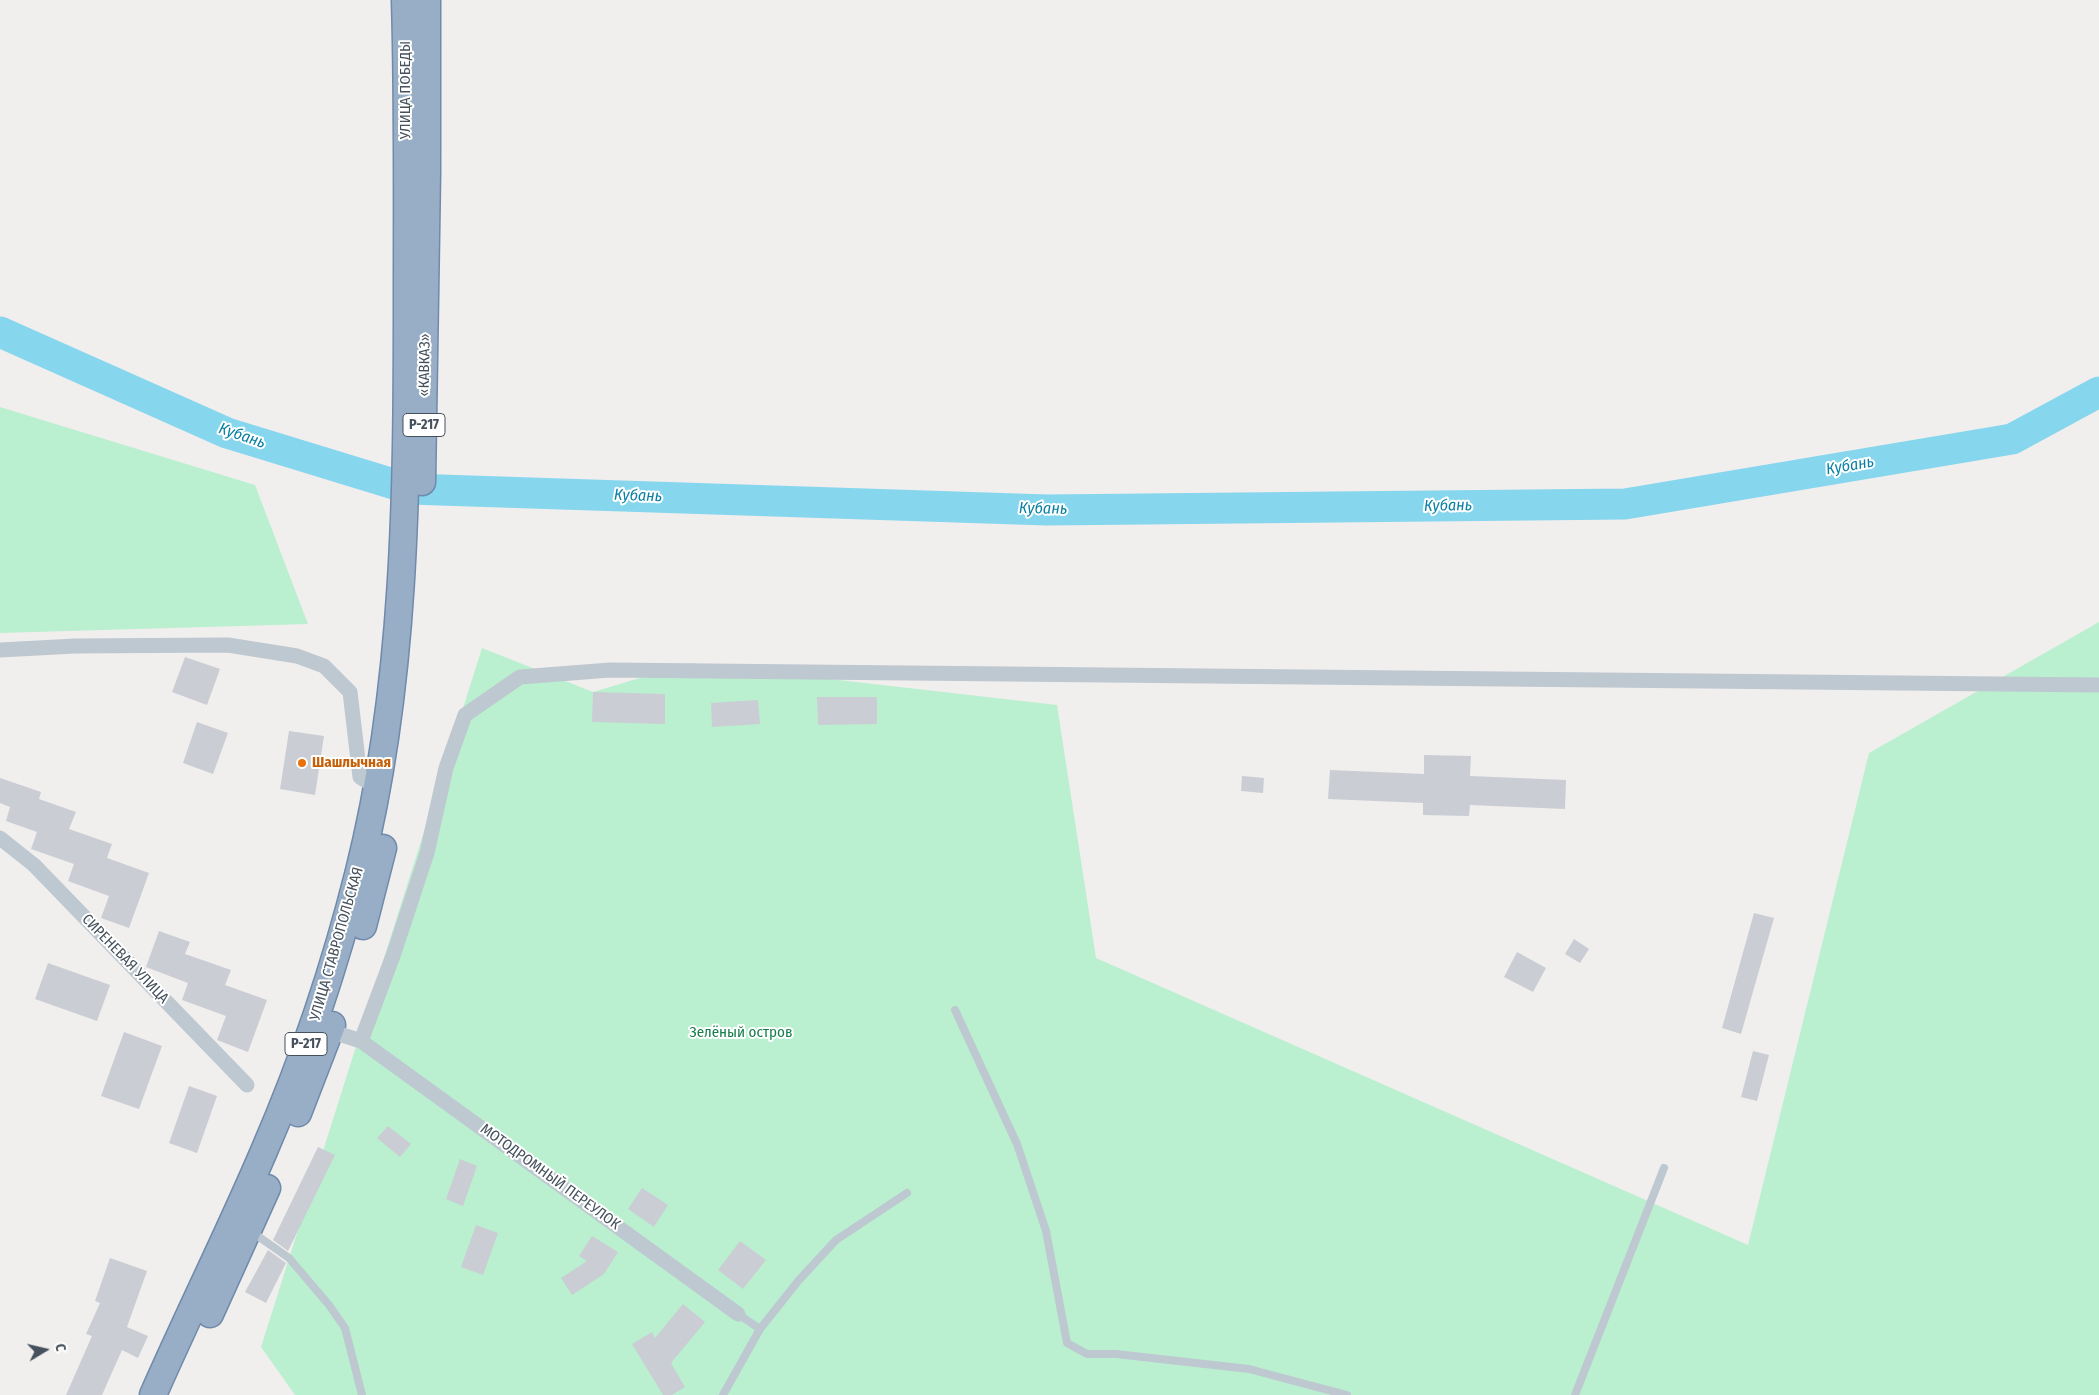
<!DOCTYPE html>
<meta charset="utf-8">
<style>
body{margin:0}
#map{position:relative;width:2099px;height:1395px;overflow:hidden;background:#f1eeee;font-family:"Fira Sans Condensed",sans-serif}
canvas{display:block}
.north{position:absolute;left:20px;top:1325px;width:50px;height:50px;-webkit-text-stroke:4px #fff;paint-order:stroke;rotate:81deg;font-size:14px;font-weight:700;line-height:20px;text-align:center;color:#45515c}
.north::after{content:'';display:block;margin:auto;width:18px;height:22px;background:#45515c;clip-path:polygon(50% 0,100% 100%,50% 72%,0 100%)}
</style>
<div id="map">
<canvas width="2099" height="1395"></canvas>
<div class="north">С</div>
</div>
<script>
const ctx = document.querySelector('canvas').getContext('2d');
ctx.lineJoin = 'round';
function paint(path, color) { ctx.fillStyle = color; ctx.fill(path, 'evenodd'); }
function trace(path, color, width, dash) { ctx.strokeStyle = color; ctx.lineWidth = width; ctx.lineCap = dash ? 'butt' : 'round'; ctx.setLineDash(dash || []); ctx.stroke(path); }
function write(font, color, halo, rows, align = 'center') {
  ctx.font = font + ' "Fira Sans Condensed",sans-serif'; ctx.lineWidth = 4; ctx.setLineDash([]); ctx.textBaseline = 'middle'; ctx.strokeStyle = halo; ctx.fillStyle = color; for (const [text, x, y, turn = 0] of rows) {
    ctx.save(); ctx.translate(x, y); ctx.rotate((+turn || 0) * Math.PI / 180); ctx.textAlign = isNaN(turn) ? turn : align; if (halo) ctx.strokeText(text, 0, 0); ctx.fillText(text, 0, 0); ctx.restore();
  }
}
paint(new Path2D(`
 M0,407L255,485L308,624L0,633Z
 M2099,622V1395H295L261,1347L482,648L593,692L690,663L1057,705L1096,958L1748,1245L1869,753Z`), '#baf0d0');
trace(new Path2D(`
 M0,332L227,433L410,489L1047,510L1625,504L2012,439L2099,392`), '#86d6ee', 31);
paint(new Path2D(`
 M185,657L220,669L207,705L172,692Z
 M593,692L665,694V724L592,722Z
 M817,697H877V724L818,725Z
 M758,700L760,724L712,727L711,703Z
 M197,722L228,733L213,774L183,763Z
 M289,731L324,736L315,795L280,789Z
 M1424,755L1471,756L1470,776L1566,780L1565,809L1470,805L1469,816L1423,815V803L1328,799L1330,770L1424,774Z
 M1242,776L1264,778L1263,793L1241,791Z
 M0,778L41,792L39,799L76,812L69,829L112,844L107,858L149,873L129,928L101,918L109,896L68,881L74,864L31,849L37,832L6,821L10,807L0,803Z
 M1754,913L1774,918L1741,1034L1722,1028Z
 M159,931L190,942L185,954L231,970L225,985L267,1000L248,1052L217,1040L226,1016L182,1000L188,983L146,967Z
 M1574,939L1589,949L1580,963L1565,954Z
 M1517,952L1546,968L1533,992L1504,977Z
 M48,963L110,985L97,1021L35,999Z
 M124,1032L162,1046L139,1109L101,1096Z
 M1753,1051L1769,1055L1757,1101L1741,1097Z
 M189,1086L217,1096L197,1153L169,1143Z
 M388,1126L411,1144L400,1157L377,1138Z
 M318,1147L335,1155L288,1251L273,1240Z
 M460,1159L477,1166L463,1206L446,1199Z
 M642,1188L668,1205L654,1227L628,1209Z
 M476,1225L498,1233L483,1275L461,1267Z
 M592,1236L618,1252L604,1274L572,1295L561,1278L587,1261L579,1256Z
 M740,1241L766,1260L743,1289L718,1270Z
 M268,1250L286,1263L266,1303L245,1292Z
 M110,1258L147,1271L127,1327L148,1336L138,1358L122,1350L102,1395H66L92,1336L86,1334L100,1303L95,1301Z
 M683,1304L705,1322L671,1363L685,1387L672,1395H663L632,1344L652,1332L655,1338Z`), '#cacdd3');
const trunk = new Path2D(`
 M422,482L427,172V0
 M363,926L383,848
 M298,1113L332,1025
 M210,1314L267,1188
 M153,1395C189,1313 229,1233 264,1151C303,1061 335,967 359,871C406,684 407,489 407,296C407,198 408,99 405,0`);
trace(trunk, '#6f8aaa', 29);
trace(new Path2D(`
 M955,1010L1017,1144L1046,1231L1067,1343L1087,1354H1116L1249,1369L1347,1395
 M252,1232L289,1258L329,1305L345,1328L362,1395
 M760,1329L799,1280L836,1240L907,1193
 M723,1395L760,1329L738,1314
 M1575,1395L1664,1168`), '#bec8d0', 8);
trace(new Path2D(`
 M0,650L75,646L228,645L297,656L324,666L350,692L360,777L378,788
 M0,838L34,865L247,1085
 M330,1031L361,1041L394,953L427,853L446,768L465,715L520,677L610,670L2099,685
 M361,1041L738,1314`), '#bec8d0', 15);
trace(trunk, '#98aec6', 26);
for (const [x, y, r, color] of [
 [302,763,5,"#e8710a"]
]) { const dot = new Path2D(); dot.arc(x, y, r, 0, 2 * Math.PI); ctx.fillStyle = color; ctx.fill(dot); trace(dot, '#fff', 2); }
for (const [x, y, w] of [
 [424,425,42],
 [306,1044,42]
]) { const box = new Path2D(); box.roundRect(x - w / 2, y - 11.5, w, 23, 4); ctx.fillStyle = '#fff'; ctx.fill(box); trace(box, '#45515c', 1); }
write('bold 14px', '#45515c', null, [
 ["Р-217",424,425],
 ["Р-217",306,1044]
]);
write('15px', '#45515c', '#fff', [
 ["УЛИЦА ПОБЕДЫ",406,90,-90],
 ["«КАВКАЗ»",425,365,-89],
 ["УЛИЦА СТАВРОПОЛЬСКАЯ",337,944,-74],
 ["СИРЕНЕВАЯ УЛИЦА",125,959,46],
 ["МОТОДРОМНЫЙ ПЕРЕУЛОК",550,1177,36]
]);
write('bold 15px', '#c56008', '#fff', [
 ["Шашлычная",312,763]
], 'left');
write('15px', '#157e4b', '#fff', [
 ["Зелёный остров",741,1033]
]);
write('italic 16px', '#0980a3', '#fff', [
 ["Кубань",242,436,19],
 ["Кубань",1850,466,-10],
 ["Кубань",638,496,2],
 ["Кубань",1448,506,-1],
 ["Кубань",1043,509,1]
]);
</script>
